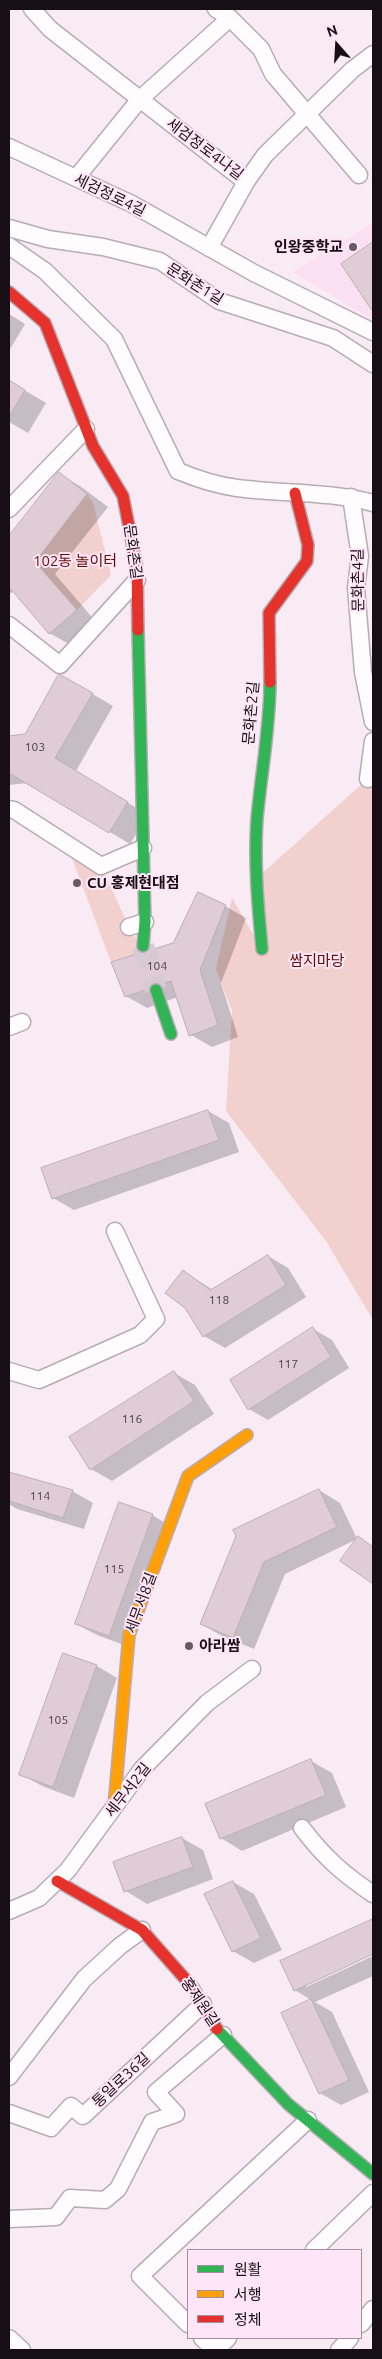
<!DOCTYPE html>
<meta charset="utf-8">
<style>
body{margin:0}
#map{position:relative;width:382px;height:2359px;overflow:hidden;background:#f8ebf4;font-family:Ubuntu,"Noto Sans KR",sans-serif}
canvas{display:block}
.frame{position:absolute;inset:0;border:10px solid #180e15;pointer-events:none}
.legend{position:absolute;left:187px;top:2249px;width:175px;height:90px;box-sizing:border-box;background:#fee5f7;border:1px solid #a28f9d;margin:0;padding:6px 9px;list-style:none;font-size:15px;color:#180e15}
.legend li{display:flex;align-items:center;gap:10px;height:25px}
.legend b{width:25px;border:1px solid #a28f9d}
.north{position:absolute;left:312px;top:20px;width:50px;height:50px;-webkit-text-stroke:4px #fee5f7;paint-order:stroke;rotate:341deg;font-size:14px;font-weight:700;line-height:20px;text-align:center;color:#180e15}
.north::after{content:'';display:block;margin:auto;width:18px;height:22px;background:#180e15;clip-path:polygon(50% 0,100% 100%,50% 72%,0 100%)}
</style>
<div id="map">
<canvas width="382" height="2359"></canvas>
<div class="frame"></div>
<ul class="legend">
<li><b style="height:6px;background:#30b455"></b>원활</li>
<li><b style="height:6px;background:#ff9f0a"></b>서행</li>
<li><b style="height:6px;background:#e5322d"></b>정체</li>
</ul>
<div class="north">N</div>
</div>
<script>
const ctx = document.querySelector('canvas').getContext('2d');
ctx.lineJoin = 'round';
function paint(path, color) { ctx.fillStyle = color; ctx.fill(path, 'evenodd'); }
function trace(path, color, width, dash) { ctx.strokeStyle = color; ctx.lineWidth = width; ctx.lineCap = dash ? 'butt' : 'round'; ctx.setLineDash(dash || []); ctx.stroke(path); }
function write(font, color, halo, rows, align = 'center') {
  ctx.font = font + ' Ubuntu,"Noto Sans KR",sans-serif'; ctx.lineWidth = 4; ctx.setLineDash([]); ctx.textBaseline = 'middle'; ctx.strokeStyle = halo; ctx.fillStyle = color; for (const [text, x, y, turn = 0] of rows) {
    ctx.save(); ctx.translate(x, y); ctx.rotate((+turn || 0) * Math.PI / 180); ctx.textAlign = isNaN(turn) ? turn : align; if (halo) ctx.strokeText(text, 0, 0); ctx.fillText(text, 0, 0); ctx.restore();
  }
}
paint(new Path2D(`
 M373,223V320L293,272Z`), '#fbe0f3');
paint(new Path2D(`
 M87,494L93,503L111,575L77,610L35,562Z
 M373,774V1320L326,1241L226,1111L232,1011L216,969L232,898L261,948L256,879Z
 M70,853L101,866L129,927L144,952L111,962Z`), '#f2d0ce');
paint(new Path2D(`
 M373,243V309L342,264Z
 M9,314L25,324L9,351Z
 M9,381L46,403L28,433L9,422Z
 M59,474L80,486L108,507L55,574L97,623L71,645L49,633L15,592L9,593V538Z
 M60,675L113,706L76,771L148,815L130,844L28,783L9,785V737L25,735Z
 M225,906L246,918L221,983L238,1037L212,1047L191,1035L178,997L147,1008L126,996L174,944Z
 M208,1111L229,1123L239,1152L74,1210L53,1198Z
 M268,1256L288,1268L306,1297L225,1348L204,1336L183,1271L213,1290Z
 M313,1329L332,1340L349,1368L268,1420L249,1409Z
 M174,1373L195,1385L214,1414L112,1481L91,1469Z
 M9,1473L72,1491L93,1503L84,1529L17,1509L9,1504Z
 M319,1490L340,1503L357,1539L373,1547V1582L342,1561L357,1539L285,1574L254,1649L222,1636L201,1624Z
 M152,1515L172,1527L129,1647L97,1635L76,1624Z
 M97,1666L117,1678L74,1798L42,1786L21,1774Z
 M311,1761L332,1773L346,1807L242,1851L221,1838Z
 M182,1838L203,1850L213,1879L147,1904L126,1891L115,1863Z
 M233,1882L254,1894L282,1950L254,1963L233,1951Z
 M373,1920V1953L306,1984V1987L373,1956V1976L315,2002L332,2012L369,2092L341,2105L320,2093L311,2000L295,1990L282,1962Z`), '#0003');
const building = new Path2D(`
 M373,242V312L341,264Z
 M9,380L25,390L9,417Z
 M59,472L87,494L35,562L77,610L49,634L9,587V536Z
 M59,674L93,693L55,758L128,802L109,833L9,773V736L25,734Z
 M198,892L226,905L200,970L218,1025L189,1036L171,981L125,997L111,962L173,943Z
 M208,1110L219,1140L52,1199L41,1168Z
 M268,1255L286,1285L203,1337L185,1308L165,1293L183,1270L210,1290Z
 M313,1327L331,1357L248,1410L230,1380Z
 M174,1371L194,1401L90,1470L69,1437Z
 M9,1472L73,1490L63,1518L9,1501Z
 M319,1489L337,1527L264,1562L233,1638L200,1624L236,1536L233,1530Z
 M119,1502L153,1514L109,1636L75,1624Z
 M358,1536L373,1547V1584L340,1561Z
 M63,1653L97,1665L53,1787L19,1775Z
 M311,1759L326,1795L220,1839L205,1804Z
 M182,1837L193,1867L124,1892L113,1862Z
 M233,1881L261,1938L232,1952L204,1894Z
 M373,1919V1954L294,1991L280,1961Z
 M311,1999L349,2080L319,2094L281,2013Z`);
paint(building, '#e0ccd4');
trace(building, '#bbaeb4', 1);
trace(new Path2D(`
 M143,946L156,990`), '#d6cad3', 22, [22, 11]);
const street = new Path2D(`
 M32,9L50,29L246,182
 M216,9L230,18L261,49L273,74L359,175
 M9,147L132,204L254,273L373,332
 M76,178L140,99L230,18
 M9,228L48,239L103,247L160,261L219,301L333,338L373,364
 M9,246L45,271L114,339L178,471C197,479 216,485 237,488C282,494 329,491 373,503
 M209,248L246,182L265,155L352,70L373,54
 M351,497L360,556L356,588L363,672L373,722
 M9,509L86,429
 M9,625L60,665L137,580
 M368,779L373,741
 M9,809L14,810L101,866L143,848
 M129,927L145,922
 M9,1027L22,1022
 M9,1371L39,1380L140,1335L156,1319L115,1231
 M302,1828C324,1857 343,1874 373,1894
 M9,1911L39,1898L68,1870L142,1769L207,1703L252,1669
 M9,2077L84,1979L120,1946L142,1930
 M9,2113L51,2128L71,2106L83,2116L203,2004
 M9,2219L56,2217L70,2198L105,2200L118,2189L152,2122L176,2114L156,2092L223,2035
 M314,2250L373,2193
 M188,2324L140,2276L308,2120
 M361,2324L373,2309
 M9,2338L22,2350
 M202,2338L215,2350
 M216,2350L228,2338
 M339,2350L350,2338`);
const fast = new Path2D(`
 M138,630L145,922L143,946
 M262,949C258,906 254,863 257,819C261,774 270,728 270,682
 M156,990L171,1034
 M217,2029L288,2104L373,2174`);
const slow = new Path2D(`
 M114,1807L129,1635L188,1476L247,1435`);
const jam = new Path2D(`
 M9,292L45,323L93,446L123,496L137,568L138,630
 M270,682L269,613L307,561L308,545L295,493
 M57,1881L142,1930L194,1989L217,2029`);
trace(street, '#b8acb4', 19);
trace(fast, '#b8acb4', 14);
trace(slow, '#b8acb4', 14);
trace(jam, '#b8acb4', 14);
trace(street, '#fefcfd', 16);
trace(fast, '#30b455', 11);
trace(slow, '#ff9f0a', 11);
trace(jam, '#e5322d', 11);
for (const [x, y, r, color] of [
 [353,247,5,"#665b63"],
 [77,883,5,"#665b63"],
 [189,1646,5,"#665b63"]
]) { const dot = new Path2D(); dot.arc(x, y, r, 0, 2 * Math.PI); ctx.fillStyle = color; ctx.fill(dot); trace(dot, '#fee5f7', 2); }
write('12px', '#4a3e45', null, [
 ["103",35,747],
 ["104",157,966],
 ["118",219,1300],
 ["117",288,1364],
 ["116",132,1419],
 ["114",40,1496],
 ["115",114,1569],
 ["105",58,1720]
]);
write('15px', '#180e15', '#fee5f7', [
 ["세검정로4나길",205,149,37],
 ["세검정로4길",110,195,26],
 ["문화촌1길",195,284,32],
 ["문화촌길",133,552,82],
 ["문화촌4길",358,580,-91],
 ["문화촌2길",251,713,-85],
 ["세무서8길",141,1603,-70],
 ["세무서2길",128,1790,-52],
 ["홍제원길",200,2002,56],
 ["통일로36길",121,2080,-43]
]);
write('bold 15px', '#180e15', '#fee5f7', [
 ["인왕중학교",343,247,"right"],
 ["CU 홍제현대점",87,883],
 ["아라쌈",199,1646]
], 'left');
write('15px', '#610e02', '#fee5f7', [
 ["102동 놀이터",75,561],
 ["쌈지마당",317,961]
]);
</script>
